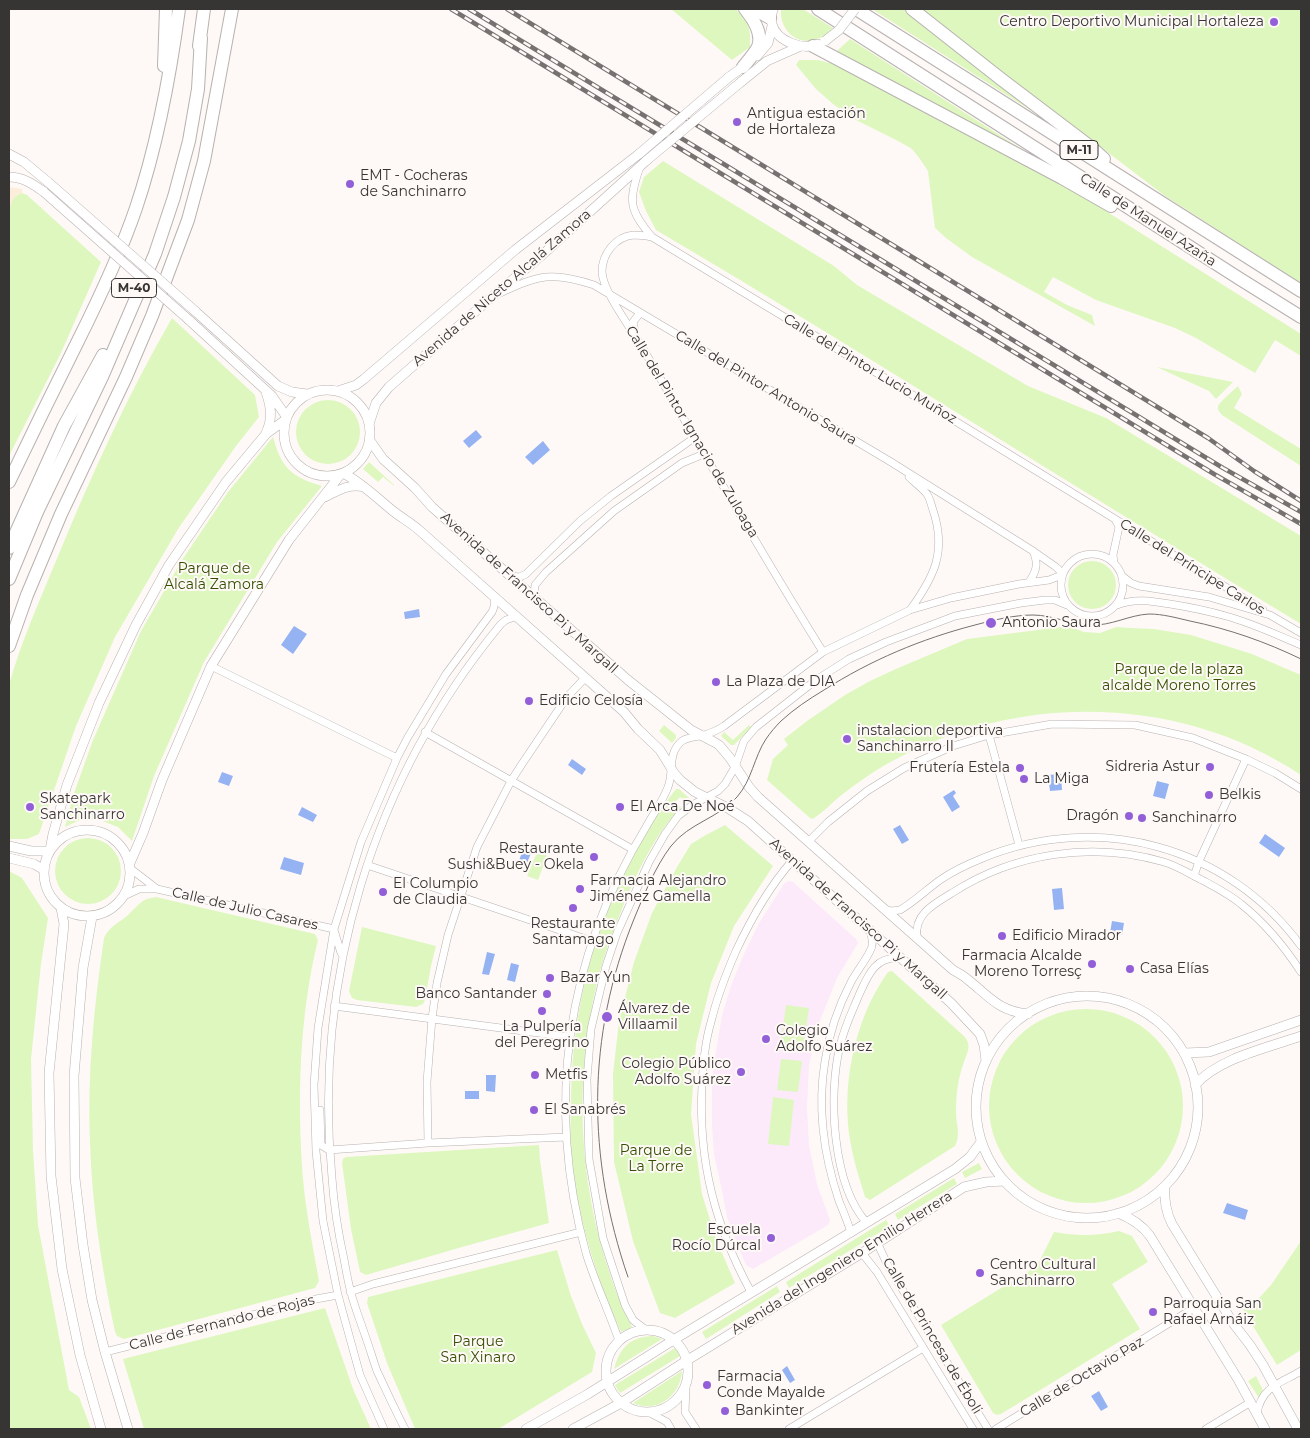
<!DOCTYPE html>
<meta charset="utf-8">
<style>
body{margin:0}
#map{position:relative;width:1310px;height:1438px;overflow:hidden;background:#fef9f6;font-family:Montserrat,sans-serif}
canvas{display:block}
.frame{position:absolute;inset:0;border:10px solid #373534;pointer-events:none}
</style>
<div id="map">
<canvas width="1310" height="1438"></canvas>
<div class="frame"></div>
</div>
<script>
const ctx = document.querySelector('canvas').getContext('2d');
ctx.lineJoin = 'round';
function paint(path, color) { ctx.fillStyle = color; ctx.fill(path, 'evenodd'); }
function trace(path, color, width, dash) { ctx.strokeStyle = color; ctx.lineWidth = width; ctx.lineCap = dash ? 'butt' : 'round'; ctx.setLineDash(dash || []); ctx.stroke(path); }
function write(font, color, halo, rows, align = 'center') {
  ctx.font = font + ' Montserrat,sans-serif'; ctx.lineWidth = 4; ctx.setLineDash([]); ctx.textBaseline = 'middle'; ctx.strokeStyle = halo; ctx.fillStyle = color; for (const [text, x, y, turn = 0] of rows) {
    ctx.save(); ctx.translate(x, y); ctx.rotate((+turn || 0) * Math.PI / 180); ctx.textAlign = isNaN(turn) ? turn : align; if (halo) ctx.strokeText(text, 0, 0); ctx.fillText(text, 0, 0); ctx.restore();
  }
}
paint(new Path2D(`
 M9,187L22,189V193L17,195L9,210Z`), '#fdeedb');
paint(new Path2D(`
 M788,881L793,882L856,939L858,943L837,978L817,1028L809,1066L807,1108L809,1145L817,1184L830,1220L828,1225L753,1269L746,1265L740,1251L727,1217L721,1186L714,1155L712,1126V1077L716,1051L722,1015L732,983L744,954L759,923L784,884Z`), '#fceafb');
paint(new Path2D(`
 M671,9H736C749,24 751,27 750,47L732,60Z
 M781,9H803L833,28C829,31 825,36 820,38C799,48 779,31 781,9Z
 M872,9H906L954,45L1035,113Z
 M920,9H1301V283L1165,196Z
 M850,39L1012,143L1017,146L1020,151L836,53L838,50Z
 M799,60H818L834,64L1063,184L1301,334V356L1275,340L1255,373L1196,338L1175,328L1096,300L1053,277L1044,292L1067,305L1092,315L1095,326L972,257L946,238L935,228L928,171L920,159L912,149L900,142L854,119L833,104L816,89L796,65Z
 M663,161L834,266L857,285L1028,386L1106,418L1301,536V624C1085,494 873,358 656,230L646,211L639,192L644,177Z
 M22,193L27,195L101,262L60,355L9,456V210C12,202 13,196 22,193Z
 M172,318L255,395L259,417L236,446L178,529L115,637L76,726L39,834L27,839H9V685C21,642 39,602 56,561C90,478 127,396 172,318Z
 M1157,367L1233,382L1216,399L1209,391L1187,381Z
 M1238,386L1242,394L1234,408L1301,449V466L1222,415C1220,412 1217,410 1218,407C1218,403 1235,389 1238,386Z
 M296 432a32 32 0 1 1 64 0a32 32 0 1 1-64 0Z
 M273,437C281,467 291,477 322,486L277,542L204,662L154,776L132,841L118,827L100,820H80L65,827L73,796L93,740L141,631L182,560L228,492Z
 M369,462L394,485V486L383,477L378,482L363,469Z
 M1068 585a24 24 0 1 1 48 0a24 24 0 1 1-48 0Z
 M1069,626L1084,632L1100,633L1116,627L1131,628L1154,629L1191,635L1252,654L1301,675V775C1183,696 1025,692 900,757C878,768 858,782 839,797C831,804 822,813 813,819L810,818L767,780L773,759L788,745L784,739L807,721L845,695L870,681L898,668L967,639Z
 M664,725L676,735V738L672,743L659,731Z
 M749,725L751,727L734,745H731L721,736L724,732L733,740Z
 M676,789H679L689,798L687,803L680,797L675,802L681,808C657,830 634,878 622,909C612,934 602,960 596,987C574,1082 579,1183 610,1274C615,1292 624,1309 632,1327L621,1332C597,1281 582,1229 573,1174C570,1153 570,1131 571,1110C571,1020 588,943 630,863C643,838 658,812 676,789Z
 M725,825L773,866L734,926L711,983L696,1044L691,1114L702,1194L716,1239L735,1283L675,1318L660,1313L633,1241L614,1162L613,1074L619,1021L634,962L652,913L677,867L691,844L704,836Z
 M55 871a33 33 0 1 1 66 0a33 33 0 1 1-66 0Z
 M538,850L547,856L538,880L527,876Z
 M9,871L22,878L48,918L41,964L31,1059L33,1150L38,1225L69,1390L79,1397L91,1429H9Z
 M156,897L315,934L318,940C299,1017 297,1100 303,1179C306,1213 313,1247 319,1281L315,1288L124,1339L117,1336L115,1332C102,1270 92,1207 90,1143C87,1075 94,1006 104,938C112,923 119,924 130,913C140,904 141,899 156,897Z
 M362,927L436,946L431,966L425,1000L423,1004L416,1007L357,1000L352,998L349,991Z
 M892,971L965,1037C972,1046 967,1053 964,1062C958,1078 956,1095 956,1112C956,1125 961,1134 955,1146L870,1200L865,1197C860,1180 854,1163 851,1145C840,1089 854,1019 888,972Z
 M786,1005L809,1008L803,1050L780,1047Z
 M989 1106a97 97 0 1 1 194 0a97 97 0 1 1-194 0Z
 M781,1059L802,1061L798,1092L777,1090Z
 M773,1097L794,1100L789,1146L768,1144Z
 M539,1145L540,1160L549,1223L462,1247L366,1275L360,1272L351,1229L342,1163L343,1159L346,1157Z
 M979,1163L982,1169L965,1178L962,1172Z
 M954,1178L957,1184L898,1220L895,1214Z
 M886,1220L890,1226L789,1288L786,1282Z
 M1119,1231L1132,1236L1148,1262L1112,1284L1140,1329L1001,1414L997,1415L993,1413L941,1325L1037,1266L1054,1232C1077,1236 1097,1236 1119,1231Z
 M1301,1241V1350L1277,1365L1243,1310L1260,1297L1271,1285Z
 M557,1250L571,1296L582,1324L596,1353L592,1372L498,1429H415L387,1363L367,1303L368,1297Z
 M777,1286L780,1292L706,1339L702,1332Z
 M325,1308L353,1389L371,1429H144L123,1359Z
 M653,1336L662,1339L614,1369C620,1347 630,1337 653,1336Z
 M675,1348L680,1356L620,1393L615,1385Z
 M682,1371C680,1396 657,1414 633,1403Z
 M1256,1376L1263,1390L1259,1398L1248,1381Z`), '#def7bf');
paint(new Path2D(`
 M476,430L482,437L469,448L463,441Z
 M543,441L550,450L533,465L525,457Z
 M419,609L420,617L405,619L404,612Z
 M294,626L307,634L293,654L281,645Z
 M572,759L586,769L582,775L568,765Z
 M222,772L233,776L229,786L218,782Z
 M1061,774L1062,790L1050,791L1048,775Z
 M1157,781L1169,784L1165,799L1153,796Z
 M954,790L956,793L953,796L960,807L952,812L943,797Z
 M302,807L317,815L313,822L298,815Z
 M900,825L909,840L902,844L893,829Z
 M1265,834L1285,848L1279,857L1259,843Z
 M523,850L531,853L526,866L518,863Z
 M284,857L304,863L301,875L280,869Z
 M1062,888L1064,909L1054,910L1052,889Z
 M1112,921L1124,923L1122,935L1110,933Z
 M487,952L495,954L489,975L482,974Z
 M511,963L519,965L515,982L507,980Z
 M486,1075H496L495,1092L486,1091Z
 M465,1091H479V1099H465Z
 M1227,1203L1248,1210L1245,1220L1223,1213Z
 M787,1366L795,1380L790,1383L782,1370Z
 M1099,1391L1108,1407L1101,1411L1091,1396Z`), '#95b3f2');
const minor = new Path2D(`
 M640,167C628,201 629,210 652,237L880,375L1115,519L1119,527L1113,555L1114,563
 M652,237C646,236 639,235 633,235C615,237 602,254 602,272C603,293 634,332 645,352C703,452 761,553 823,652
 M500,293C539,275 552,271 594,285L891,462L1033,551L1056,567L1063,574
 M635,332L633,322L640,313
 M909,477C914,482 921,487 926,493C930,497 931,505 933,510C947,552 934,577 910,610
 M1115,519L1263,610
 M1061 585a31 31 0 1 1 62 0a31 31 0 1 1-62 0Z
 M510,576L520,577L526,574L580,521L611,496L694,438
 M1122,576L1131,583L1139,586L1209,597L1270,615L1301,633
 M1029,582C1036,572 1039,564 1033,551
 M534,597L535,585L546,572L614,511L682,463L704,454
 M1117,605C1134,598 1152,601 1170,604C1189,607 1208,611 1226,616C1252,623 1277,635 1301,645
 M211,666L397,758
 M425,732L632,849
 M989,735L1019,845
 M809,841L828,822L867,791L904,768L953,746L989,735L1052,724L1135,725L1193,738L1246,759L1275,773L1301,789
 M367,865L592,941
 M131,869L157,889
 M1194,876L1199,861L1246,759
 M126,895L139,889H157L334,929
 M887,910L891,911L900,910C914,902 926,890 940,880C953,871 968,864 983,858C1098,811 1228,846 1301,946
 M334,930L341,953
 M917,937C914,914 934,904 952,893C1014,853 1092,841 1164,862C1177,866 1190,874 1202,880C1215,887 1229,894 1241,904C1265,923 1284,946 1301,972
 M334,1006L569,1037
 M320,1110L321,1145L329,1150L428,1143L566,1137
 M428,1143L427,1082L432,1018L437,983L448,935L477,847L511,781L522,764L567,697L585,678
 M867,1223C832,1185 828,1094 840,1046C844,1028 852,1012 859,995C868,975 875,956 901,958
 M851,1233C848,1222 843,1211 839,1201C824,1156 817,1108 825,1061C829,1034 838,1007 851,982C856,972 870,955 872,946C873,940 871,935 870,931
 M877,1242L888,1266L988,1429
 M862,1253L877,1272L973,1429
 M350,1292L373,1284L581,1232
 M751,1292C715,1226 698,1161 702,1085C703,1064 705,1042 711,1022C717,997 726,974 736,951C751,919 769,887 792,861
 M646,1330L633,1320L625,1305L603,1238L589,1159L587,1079L591,1029L606,966L617,933L649,862L665,834L678,816L694,804L718,791L725,784L735,767L744,741L756,727L816,680L849,659L886,642L955,616L1021,603L1045,600H1055L1067,605
 M619,1341C609,1311 595,1283 586,1253C545,1104 566,958 646,827C653,814 663,801 668,787C674,772 667,753 682,741C688,737 696,737 704,735C711,733 718,730 724,726L823,652L910,610L951,598L1019,584L1049,580L1062,575
 M105,1352L316,1299L338,1295
 M686,1387L685,1412L696,1429
 M650,1413L667,1422L671,1429
 M1257,1413C1262,1386 1281,1383 1301,1371
 M384,1429L360,1375L338,1295L323,1221L316,1151L314,1085L318,1028L334,929L361,842L397,758L408,737L446,674L492,612L494,607L495,597
 M405,1429C395,1410 386,1390 377,1371C373,1360 370,1349 366,1338C361,1323 355,1308 351,1293C348,1282 346,1270 344,1259C338,1232 334,1207 332,1178C313,978 372,780 501,624L506,620L517,616
 M789,1429L923,1348
 M996,1429L1194,1308
 M1206,1429L1251,1402`);
const tertiary = new Path2D(`
 M773,9C772,14 770,18 772,24C776,41 803,51 818,44
 M757,56L768,43L772,26
 M729,77L747,64
 M741,82L767,61L801,46
 M9,154L24,162L48,182
 M9,177C23,177 33,184 44,192
 M195,311L278,386L292,392L307,394
 M189,320L272,396L286,416
 M284 433a43 43 0 1 1 86 0a43 43 0 1 1-86 0Z
 M338,391L356,385L364,379L515,250L639,154
 M266,392C271,407 273,418 266,433
 M369,424L376,403L389,387L493,296L541,256L647,160
 M369,439L383,459L415,488L432,507L628,680L691,730L714,742L719,745L730,758L749,787L758,797L953,970C958,973 963,975 967,979C989,996 998,1011 1028,1014
 M343,473C362,483 377,498 393,511C402,518 411,523 419,530L624,712L638,729L660,750L674,773L680,780L695,792L726,807L748,821L951,1003L980,1034L984,1045L986,1061
 M325,497C337,491 349,483 364,487
 M44 873a43 43 0 1 1 86 0a43 43 0 1 1-86 0Z
 M9,846L31,851H50
 M50,850L53,834L67,785L99,703L136,625L169,565L226,482L266,434L285,420
 M9,858L34,864L44,870
 M130,863L143,833L162,780L211,666L289,540L341,474
 M61,908L64,924L49,1073L51,1176L62,1269L80,1355L101,1429
 M92,917L83,968L74,1076L75,1178L83,1245L92,1300L105,1352L128,1429
 M976 1107a111 111 0 1 1 222 0a111 111 0 1 1-222 0Z
 M1184,1053L1209,1052L1301,1020
 M1195,1085C1219,1058 1267,1048 1301,1036
 M1165,1186C1164,1198 1166,1212 1172,1224L1233,1323L1250,1345L1263,1365L1298,1429
 M1118,1213C1131,1218 1142,1225 1150,1236L1239,1381L1265,1429
 M606 1371a41 41 0 1 1 82 0a41 41 0 1 1-82 0Z
 M526,1429L588,1394L675,1339L955,1169L970,1157L981,1142
 M573,1429L621,1403L686,1361L862,1253L964,1187L986,1182L1004,1181`);
const motorway = new Path2D(`
 M754,9L770,18
 M818,9L1240,279L1301,317
 M856,9L1301,291
 M912,9L1001,79L1092,148L1104,159
 M199,46L204,9
 M813,46L1062,178L1111,206
 M164,66L166,9
 M743,67C748,61 755,53 758,47C763,33 753,19 745,9
 M9,482C31,436 54,389 77,343C99,299 120,255 136,208C158,143 170,76 179,9
 M9,548L64,426L103,355
 M9,579L37,512L102,377L155,254L174,197L189,141L198,89L201,38
 M9,646L27,595L61,514L126,377L152,316L188,220L204,161L232,9`);
trace(minor, '#b7b2b0', 8);
trace(tertiary, '#b7b2b0', 10);
trace(motorway, '#b7b2b0', 14);
trace(minor, '#fff', 7);
trace(tertiary, '#fff', 9);
trace(motorway, '#fff', 12);
trace(new Path2D(`
 M628,1277C587,1158 586,1037 634,919C644,895 655,867 671,846C689,823 719,818 737,797C752,780 754,757 766,739C770,733 776,726 781,721C794,709 809,699 824,690C871,660 921,639 975,625C994,620 1014,615 1033,615C1053,615 1071,625 1091,625C1111,626 1129,615 1149,614C1163,614 1177,618 1190,621C1229,629 1266,642 1301,659`), '#757271', 1);
const rail = new Path2D(`
 M451,9L1214,474L1301,524
 M469,9L1223,468L1301,512
 M507,9L1208,438L1254,471L1301,501`);
trace(rail, '#757271', 4.5);
trace(rail, '#fef9f6', 2.5, [8]);
const tertiaryBridge = new Path2D(`
 M825,41L839,30L855,9
 M639,154L729,77
 M647,160L741,82
 M48,182L195,311
 M44,192L189,320`);
trace(tertiaryBridge, '#b7b2b0', 10, []);
trace(tertiaryBridge, '#fff', 9);
for (const [x, y, r, color] of [
 [1274,22,5,"#925fd8"],
 [737,122,5,"#925fd8"],
 [350,184,5,"#925fd8"],
 [991,623,6,"#925fd8"],
 [716,682,5,"#925fd8"],
 [529,701,5,"#925fd8"],
 [847,739,5,"#925fd8"],
 [1210,767,5,"#925fd8"],
 [1020,768,5,"#925fd8"],
 [1024,779,5,"#925fd8"],
 [1209,795,5,"#925fd8"],
 [30,807,5,"#925fd8"],
 [620,807,5,"#925fd8"],
 [1129,816,5,"#925fd8"],
 [1142,818,5,"#925fd8"],
 [594,857,5,"#925fd8"],
 [580,889,5,"#925fd8"],
 [383,892,5,"#925fd8"],
 [573,908,5,"#925fd8"],
 [1002,936,5,"#925fd8"],
 [1092,964,5,"#925fd8"],
 [1130,969,5,"#925fd8"],
 [550,978,5,"#925fd8"],
 [547,994,5,"#925fd8"],
 [542,1011,5,"#925fd8"],
 [607,1017,6,"#925fd8"],
 [766,1039,5,"#925fd8"],
 [741,1072,5,"#925fd8"],
 [535,1075,5,"#925fd8"],
 [534,1110,5,"#925fd8"],
 [771,1238,5,"#925fd8"],
 [980,1273,5,"#925fd8"],
 [1153,1312,5,"#925fd8"],
 [707,1385,5,"#925fd8"],
 [725,1411,5,"#925fd8"]
]) { const dot = new Path2D(); dot.arc(x, y, r, 0, 2 * Math.PI); ctx.fillStyle = color; ctx.fill(dot); trace(dot, '#fef9f6', 2); }
for (const [x, y, w] of [
 [1079,150,38],
 [134,288,45]
]) { const box = new Path2D(); box.roundRect(x - w / 2, y - 9.5, w, 19, 4); ctx.fillStyle = '#fef9f6'; ctx.fill(box); trace(box, '#373534', 1); }
write('bold 12px', '#373534', null, [
 ["M-11",1079,150],
 ["M-40",134,288]
]);
write('14px', '#373534', '#fef9f6', [
 ["Centro Deportivo Municipal Hortaleza",1264,22,"right"],
 ["Antigua estación",747,114],
 ["de Hortaleza",747,130],
 ["EMT - Cocheras",360,176],
 ["de Sanchinarro",360,192],
 ["Antonio Saura",1002,623],
 ["La Plaza de DIA",726,682],
 ["Edificio Celosía",539,701],
 ["instalacion deportiva",857,731],
 ["Sanchinarro II",857,747],
 ["Sidreria Astur",1200,767,"right"],
 ["Frutería Estela",1010,768,"right"],
 ["La Miga",1034,779],
 ["Belkis",1219,795],
 ["Skatepark",40,799],
 ["Sanchinarro",40,815],
 ["El Arca De Noé",630,807],
 ["Dragón",1119,816,"right"],
 ["Sanchinarro",1152,818],
 ["Restaurante",584,849,"right"],
 ["Sushi&Buey - Okela",584,865,"right"],
 ["Farmacia Alejandro",590,881],
 ["Jiménez Gamella",590,897],
 ["El Columpio",393,884],
 ["de Claudia",393,900],
 ["Restaurante",573,924,"center"],
 ["Santamago",573,940,"center"],
 ["Edificio Mirador",1012,936],
 ["Farmacia Alcalde",1082,956,"right"],
 ["Moreno Torresç",1082,972,"right"],
 ["Casa Elías",1140,969],
 ["Bazar Yun",560,978],
 ["Banco Santander",537,994,"right"],
 ["Álvarez de",618,1009],
 ["Villaamil",618,1025],
 ["La Pulpería",542,1027,"center"],
 ["del Peregrino",542,1043,"center"],
 ["Colegio",776,1031],
 ["Adolfo Suárez",776,1047],
 ["Colegio Público",731,1064,"right"],
 ["Adolfo Suárez",731,1080,"right"],
 ["Metfis",545,1075],
 ["El Sanabrés",544,1110],
 ["Escuela",761,1230,"right"],
 ["Rocío Dúrcal",761,1246,"right"],
 ["Centro Cultural",990,1265],
 ["Sanchinarro",990,1281],
 ["Parroquia San",1163,1304],
 ["Rafael Arnáiz",1163,1320],
 ["Farmacia",717,1377],
 ["Conde Mayalde",717,1393],
 ["Bankinter",735,1411]
], 'left');
write('14px', '#373534', '#fef9f6', [
 ["Calle de Manuel Azaña",1148,220,33],
 ["Avenida de Niceto Alcalá Zamora",502,288,-41],
 ["Calle del Pintor Lucio Muñoz",870,369,31],
 ["Calle del Pintor Antonio Saura",766,388,31],
 ["Calle del Pintor Ignacio de Zuloaga",692,432,59],
 ["Calle del Príncipe Carlos",1192,567,32],
 ["Avenida de Francisco Pi y Margall",529,593,42],
 ["Calle de Julio Casares",245,909,13],
 ["Avenida de Francisco Pi y Margall",858,919,42],
 ["Avenida del Ingeniero Emilio Herrera",842,1263,-32],
 ["Calle de Fernando de Rojas",222,1323,-14],
 ["Calle de Princesa de Éboli",932,1336,59],
 ["Calle de Octavio Paz",1082,1377,-31]
]);
write('14px', '#354e00', '#fef9f6', [
 ["Parque de",214,569],
 ["Alcalá Zamora",214,585],
 ["Parque de la plaza",1179,670],
 ["alcalde Moreno Torres",1179,686],
 ["Parque de",656,1151],
 ["La Torre",656,1167],
 ["Parque",478,1342],
 ["San Xinaro",478,1358]
]);
</script>
